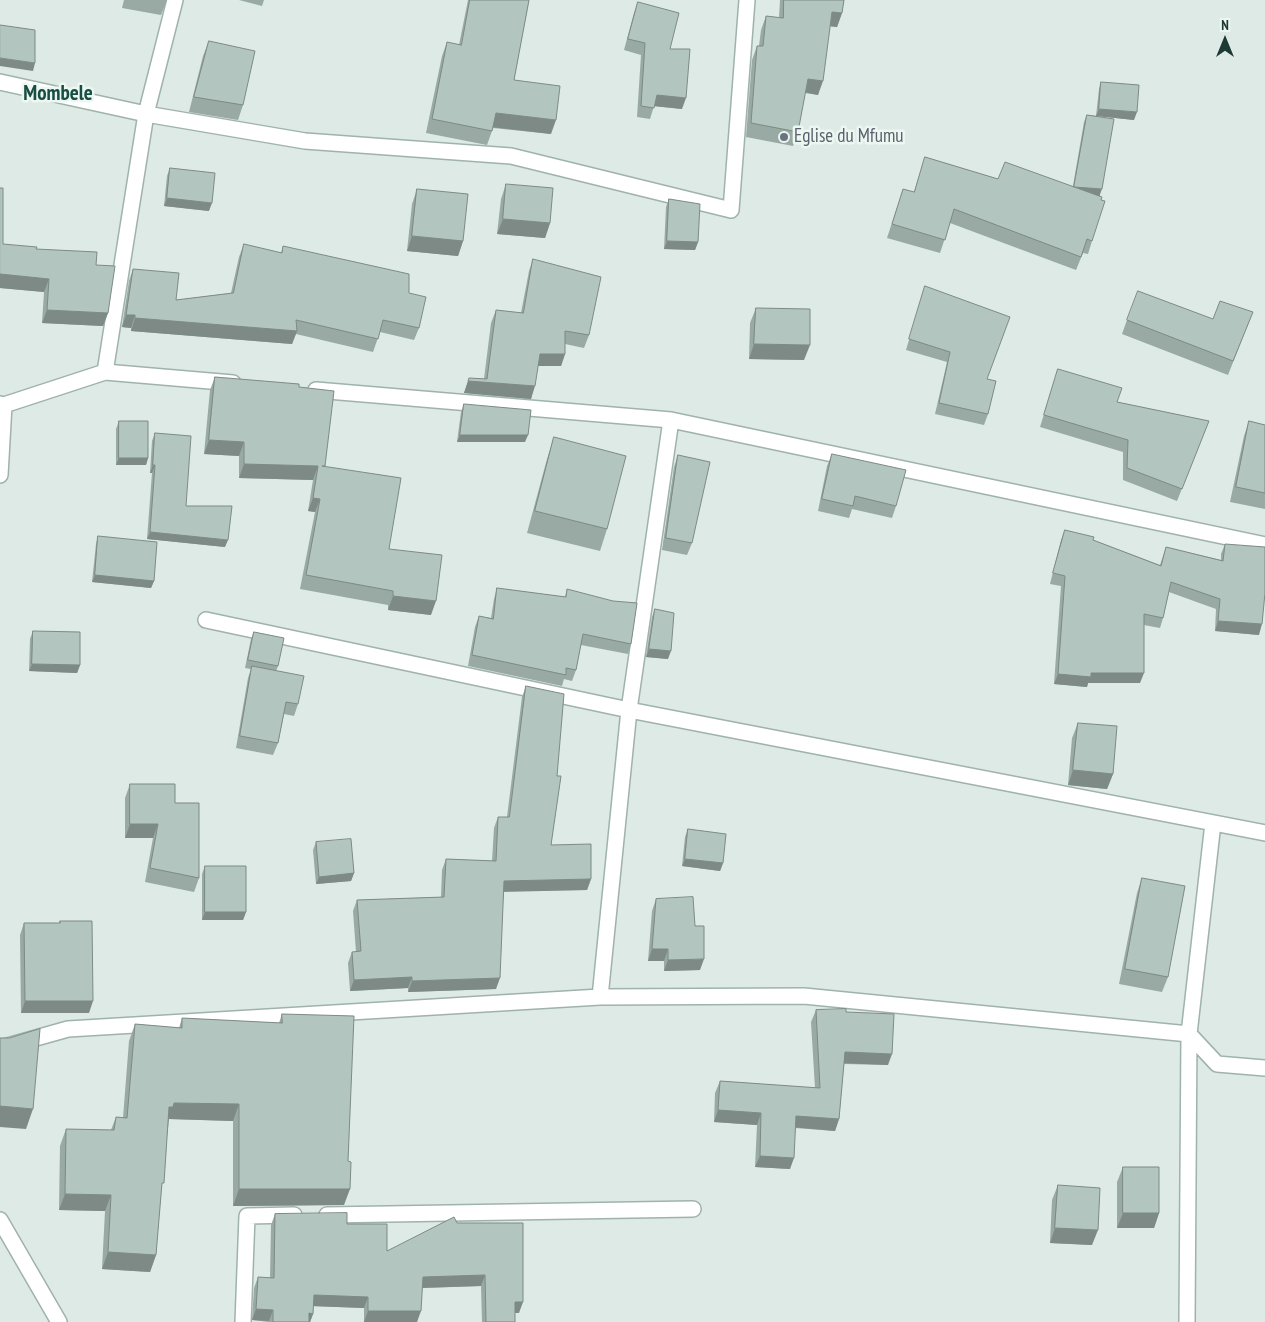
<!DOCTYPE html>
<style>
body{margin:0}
#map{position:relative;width:1265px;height:1322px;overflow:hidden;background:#ddeae5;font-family:"PT Sans Narrow",sans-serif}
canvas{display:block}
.north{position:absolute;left:1200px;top:15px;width:50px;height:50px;-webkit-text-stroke:4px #edf7f2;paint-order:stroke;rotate:0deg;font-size:14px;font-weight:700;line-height:20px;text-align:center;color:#1d3a34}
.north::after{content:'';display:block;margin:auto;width:18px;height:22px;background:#1d3a34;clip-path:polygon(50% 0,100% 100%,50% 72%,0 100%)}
</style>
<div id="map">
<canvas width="1265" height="1322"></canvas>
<div class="north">N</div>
</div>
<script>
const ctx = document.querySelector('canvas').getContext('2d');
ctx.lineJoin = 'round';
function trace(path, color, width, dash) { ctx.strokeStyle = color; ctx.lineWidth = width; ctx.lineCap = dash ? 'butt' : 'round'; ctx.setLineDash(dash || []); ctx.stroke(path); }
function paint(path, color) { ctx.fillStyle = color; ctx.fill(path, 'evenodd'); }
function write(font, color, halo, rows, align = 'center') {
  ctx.font = font + ' "PT Sans Narrow",sans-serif'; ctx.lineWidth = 5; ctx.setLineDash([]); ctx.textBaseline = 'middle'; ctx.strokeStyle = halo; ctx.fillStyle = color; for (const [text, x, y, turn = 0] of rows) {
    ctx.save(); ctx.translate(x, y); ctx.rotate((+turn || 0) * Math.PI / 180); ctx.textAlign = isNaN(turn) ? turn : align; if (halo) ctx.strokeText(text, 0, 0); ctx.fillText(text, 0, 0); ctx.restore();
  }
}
const minor = new Path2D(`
 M0,82L146,114L305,141L511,156L731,210L747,0
 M105,372L146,114L175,0
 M316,390L671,420L1265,545
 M0,404L4,405L105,372L233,383
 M0,475L4,405
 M206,620L629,710L1265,833
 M600,997L629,710L671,420
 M0,1048L68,1029L600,997L804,996L1189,1034L1217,1064L1265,1068
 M327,1215L693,1209
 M0,1220L59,1322
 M243,1322L247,1216L294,1215
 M1187,1322L1189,1034L1213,823`);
trace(minor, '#a0b2ac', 18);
trace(minor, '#fff', 15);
paint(new Path2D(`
 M124,0H167L161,15L122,8Z
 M239,0H264L262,6Z
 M468,0H529L514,80L551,134L493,128L487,145L426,133L442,56L447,42L459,45Z
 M780,0H844L842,13L837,27L830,26L818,95L805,93L798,132L793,146L746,137L752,60L757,46H759L761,30L766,16L779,18Z
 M638,2L670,49L682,109L654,106L650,119L637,117L641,55L624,50L634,13Z
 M209,41L243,105L238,120L189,112L203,56Z
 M1101,82L1134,120L1098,116L1100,196L1092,241L1088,254L1083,253L1076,270L950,223L940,253L887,238L903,189L914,192L925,157L998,179L1073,186L1084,122L1087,115L1096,116L1099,89Z
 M170,168L209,211L164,206L167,176Z
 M506,184L550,223L545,238L497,234L501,199Z
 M0,188L3,244L36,249L96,265L108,313L103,326L42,323L44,292L0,288Z
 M417,189L463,241L458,256L407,251L412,204Z
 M669,199L698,242L695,250L664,249L666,207Z
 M244,244L281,253L283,246L409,293L419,328L414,340L380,332L373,352L296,334L292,344L131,331V328L122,327L129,281L133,269L176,300L231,293L239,257Z
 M533,259L589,335L584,348L565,344V354L561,366H538L531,399L464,393L469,378L484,379L491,323L496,310L521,313L529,271Z
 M925,286L987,379L988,414L984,425L935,414L947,362L906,350Z
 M756,308L804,360L749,359L750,323Z
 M1253,312L1228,375L1122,334L1127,320L1213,319Z
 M1058,369L1117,402L1209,421L1177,501L1123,480V452L1040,427Z
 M215,377L299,387L325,467L389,549L431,615L388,610V605L300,589L315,512L308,511L313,480L239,478V456L204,454L210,390Z
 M464,404L525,442H457L461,412Z
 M119,421L148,458L146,465H116V429Z
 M1249,421L1265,425V509L1230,502L1244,436Z
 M155,433L186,506L225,547L147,539L152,473H150L152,441Z
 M554,437L607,529L600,551L527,533L547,459Z
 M832,454L896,506L892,518L852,509L849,518L818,511L827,466Z
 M678,455L692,543L687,555L662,550L674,467Z
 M1065,530L1093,540L1160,565L1166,547L1221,560V554L1225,544L1259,635L1215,631L1216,609L1169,592L1163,618L1160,628L1144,625L1140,683H1088L1087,687L1054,684L1061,586L1050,584L1061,540Z
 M98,536L154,581L151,588L92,582L96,544Z
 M497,588L565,597L567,589L631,644L628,654L581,645L576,670L572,681L564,679L562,686L468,666L475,627L479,616L491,618L494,599Z
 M655,609L668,659L646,657L652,617Z
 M33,631L80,665L77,673L29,671L30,639Z
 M254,632L278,666L276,671L298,704L294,716L284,714L278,743L273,755L236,748L248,678L251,669L245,668L251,639Z
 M526,686L551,845L591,879L587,890L504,891L496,989L408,992V988L350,991L348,963L352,952H356L353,911L357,900L441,897L442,870L446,859L492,861L494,828L498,817H507L522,697Z
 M1078,723L1113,774L1107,789L1068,785L1072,738Z
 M130,784L175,803L199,878L194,892L145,882L153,838H125V798Z
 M688,829L723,863L720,871L682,866L685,837Z
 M316,842L354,873L351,881L316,884L313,850Z
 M205,866L246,912L243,920H202V874Z
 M1142,878L1168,977L1162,992L1119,984L1137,893Z
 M656,899L700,970L664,971V961H648L652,911Z
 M60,921L89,1013H21L20,935L24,923H59Z
 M816,1010L846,1012L888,1065L844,1064L839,1119L835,1131L795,1128L790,1169L755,1167L757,1125L714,1122L715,1093L720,1081L815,1088L811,1022Z
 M282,1014L344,1205L233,1206V1121L169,1119L161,1192L156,1255L150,1272L102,1269L105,1211L59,1210L60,1146L66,1129L111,1130L116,1117L123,1118L129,1041L135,1024L179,1028L182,1018L279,1023Z
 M1123,1167L1159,1213L1154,1228H1117V1182Z
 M1058,1185L1092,1245L1050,1243L1052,1200Z
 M275,1214L347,1224L387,1251L457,1223L519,1313H515V1322H482L481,1286L422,1288L417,1322H364V1308L313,1306V1314L310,1322H269L252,1320L254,1288L258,1277L270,1278L271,1225Z`), '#99a9a3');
paint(new Path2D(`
 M832,12L842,13L837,27L827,26Z
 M0,58L35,63L33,71L0,66Z
 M808,79L823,81L818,95L803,92Z
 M657,95L686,98L682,109L653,106Z
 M1099,109L1137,112L1134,120L1096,116Z
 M496,113L556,120L551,134L491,127Z
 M1074,187L1102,189L1099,197Z
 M167,198L212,203L209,211L164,206Z
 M503,219L550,223L545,238L497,234Z
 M412,236L463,241L458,256L407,251Z
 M667,241L698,242L695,250L664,249Z
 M0,274L49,279L44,292L0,288Z
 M47,310L108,313L103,326L42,323Z
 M126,315H135L131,328L122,327Z
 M135,318L297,331L292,344L131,331Z
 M754,344L810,345L804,360L749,359Z
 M540,354H565L561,366H535Z
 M468,381L535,386L531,399L464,393Z
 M460,435H528L525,442H457Z
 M209,440L244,442L239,456L204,454Z
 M119,458H148L146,465H116Z
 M244,464L318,466L313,480L239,478Z
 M153,465H155L152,473H150Z
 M313,498L320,499L315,512L308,511Z
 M150,532L228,540L225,547L147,539Z
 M95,575L154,581L151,588L92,582Z
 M393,596L436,601L431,615L388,610Z
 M1218,621L1262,624L1259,635L1215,631Z
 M649,649L671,651L668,659L646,657Z
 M32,664L80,665L77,673L29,671Z
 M1091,673H1144L1140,683H1088L1087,687L1054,684L1058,674Z
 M1073,770L1113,774L1107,789L1068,785Z
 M130,824H158L153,838H125Z
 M685,859L723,863L720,871L682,866Z
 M354,873L351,881L316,884L319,877Z
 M591,879L587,890L500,892L504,881Z
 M205,912H246L243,920H202Z
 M652,949H668L664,961H648Z
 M704,959L700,970L664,971L668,960Z
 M412,977L408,988L350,991L354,980Z
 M500,978L496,989L408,992L412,981Z
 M25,1001H93L89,1013H21Z
 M845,1052L892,1054L888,1065L840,1063Z
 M174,1103L239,1104L233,1121L169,1119L167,1124L169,1107Z
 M0,1106L33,1109L26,1129L0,1127Z
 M718,1110L761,1113L757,1125L714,1122Z
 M796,1116L839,1119L835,1131L791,1127Z
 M760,1156L794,1158L790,1169L755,1167Z
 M239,1189H350L344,1205L233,1206Z
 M65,1194L111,1195L105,1211L59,1210Z
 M1123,1213H1159L1154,1228H1117Z
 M1055,1228L1098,1230L1092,1245L1050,1243Z
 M108,1252L156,1255L150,1272L102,1269Z
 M485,1275L481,1286L419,1288L423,1277Z
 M314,1295L368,1297L364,1308L310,1306Z
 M515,1302H523L519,1313H511Z
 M256,1309L273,1310L269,1321L252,1320Z
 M368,1311H421L417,1322H364Z
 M309,1313L313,1314L310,1322H305Z`), '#7d8a85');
const building = new Path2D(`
 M470,0H529L514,80L560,86L556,120L496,113L492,131L432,119L447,42L461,45Z
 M784,0H844L842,13L832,12L823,81L808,79L798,132L751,123L757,46H763L766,16L783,18Z
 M638,2L679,13L670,49H690L686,98L657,95L654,108L641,106L645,43L628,39Z
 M0,25L35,30V63L0,58Z
 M209,41L255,51L243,105L194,97Z
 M1101,82L1139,85L1137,112L1099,109Z
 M1087,115L1114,119L1102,189L1074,187Z
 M925,157L998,179L1005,162L1102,197L1101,200L1105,201L1092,241L1087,239L1081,257L954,209L945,240L892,224L903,189L914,192Z
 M170,168L215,173L212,203L167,198Z
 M506,184L553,188L550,223L503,219Z
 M0,188H3V244L37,247L36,249L97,252L96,265L115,266L108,313L47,310L49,279L0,274Z
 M417,189L468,194L463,241L412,236Z
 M669,199L700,204L698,242L667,241Z
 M244,244L282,253L283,246L409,274V293L426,297L419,328L383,320L378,339L296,320L297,331L135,318V315H126L133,269L179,273L176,300L233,293Z
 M533,259L601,277L589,335L565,331V354H540L535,386L468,381L469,378L487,379L496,310L523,313Z
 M925,286L1010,317L987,379L996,381L988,414L939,403L950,352L909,339Z
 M1138,291L1213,319L1220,301L1253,312L1233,361L1127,320Z
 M756,308L810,309V345L754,344Z
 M1058,369L1122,388L1117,402L1209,421L1182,489L1127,468L1128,440L1044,415Z
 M215,377L299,384V387L334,391L325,466H322L401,478L389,549L442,555L436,601L393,596V591L306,575L320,499L313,498L318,466L244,464V442L209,440Z
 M464,404L531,410L528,435H460Z
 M119,421H148V458H119Z
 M1249,421L1265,425V493L1236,487Z
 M155,433L191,436L186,506H232L228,540L150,532L155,465H153Z
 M554,437L626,456L607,529L535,511Z
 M832,454L906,470L896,506L855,496L853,506L822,499Z
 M678,455L710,462L692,543L666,538Z
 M1065,530L1094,537L1093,540L1161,566L1166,547L1223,561L1225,544L1265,547V593L1262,624L1218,621L1220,599L1171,582L1163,618L1144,614V673H1091V677L1058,674L1065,576L1053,573Z
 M98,536L157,542L154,581L95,575Z
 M497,588L566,597L567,589L613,601L637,603L631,644L583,634L576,670L566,668V675L472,655L479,616L493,619Z
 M655,609L674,613L671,651L649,649Z
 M33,631L80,632V665L32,664Z
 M254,632L284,638L278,666L248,660Z
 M252,666L304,676L298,704L286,702L278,743L240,736Z
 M526,686L564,694L557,776H561L551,845L591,844V879L504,881L500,978L412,981V977L354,980L352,952L361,951L357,900L444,897L446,859L496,861L498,817H509Z
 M1078,723L1117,726L1113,774L1073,770Z
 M130,784H175V803H199V878L150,868L158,824H130Z
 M688,829L726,834L723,863L685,859Z
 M351,839L354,873L319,877L316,842Z
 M205,866H246V912H205Z
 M1142,878L1185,886L1168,977L1125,969Z
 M693,897L695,926H704V959L668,960V949H652L656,899Z
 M60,921H92L93,1001H25L24,923H60Z
 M846,1009V1012L894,1014L892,1054L845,1052L839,1119L796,1116L794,1158L760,1156L761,1113L718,1110L720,1081L820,1088L816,1010Z
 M282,1014L354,1016L348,1161L351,1162L350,1189H239V1104L174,1103L173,1107H169L164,1183H162L156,1255L108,1252L111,1195L65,1194L66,1129L114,1130L116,1117L127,1118L135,1024L182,1028V1018L282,1023Z
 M40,1029L33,1109L0,1106V1038H9Z
 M1123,1167H1159V1213H1123Z
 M1058,1185L1100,1188L1098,1230L1055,1228Z
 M347,1213V1224H387V1251L454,1217L457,1223H523V1302H515V1322H486L485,1275L423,1277L421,1311H368V1297L314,1295L313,1314L309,1313V1322H273V1310L256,1309L258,1277L274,1278L275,1214Z`);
paint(building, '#b2c5be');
trace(building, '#7d8a85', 1);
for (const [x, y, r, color] of [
 [784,137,5,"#6b7280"]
]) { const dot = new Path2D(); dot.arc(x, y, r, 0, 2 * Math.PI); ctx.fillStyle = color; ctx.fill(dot); trace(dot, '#edf7f2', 2); }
write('19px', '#5b616d', '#edf7f2', [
 ["Eglise du Mfumu",794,137]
], 'left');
write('bold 21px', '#184d44', '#edf7f2', [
 ["Mombele",58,94]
]);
</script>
